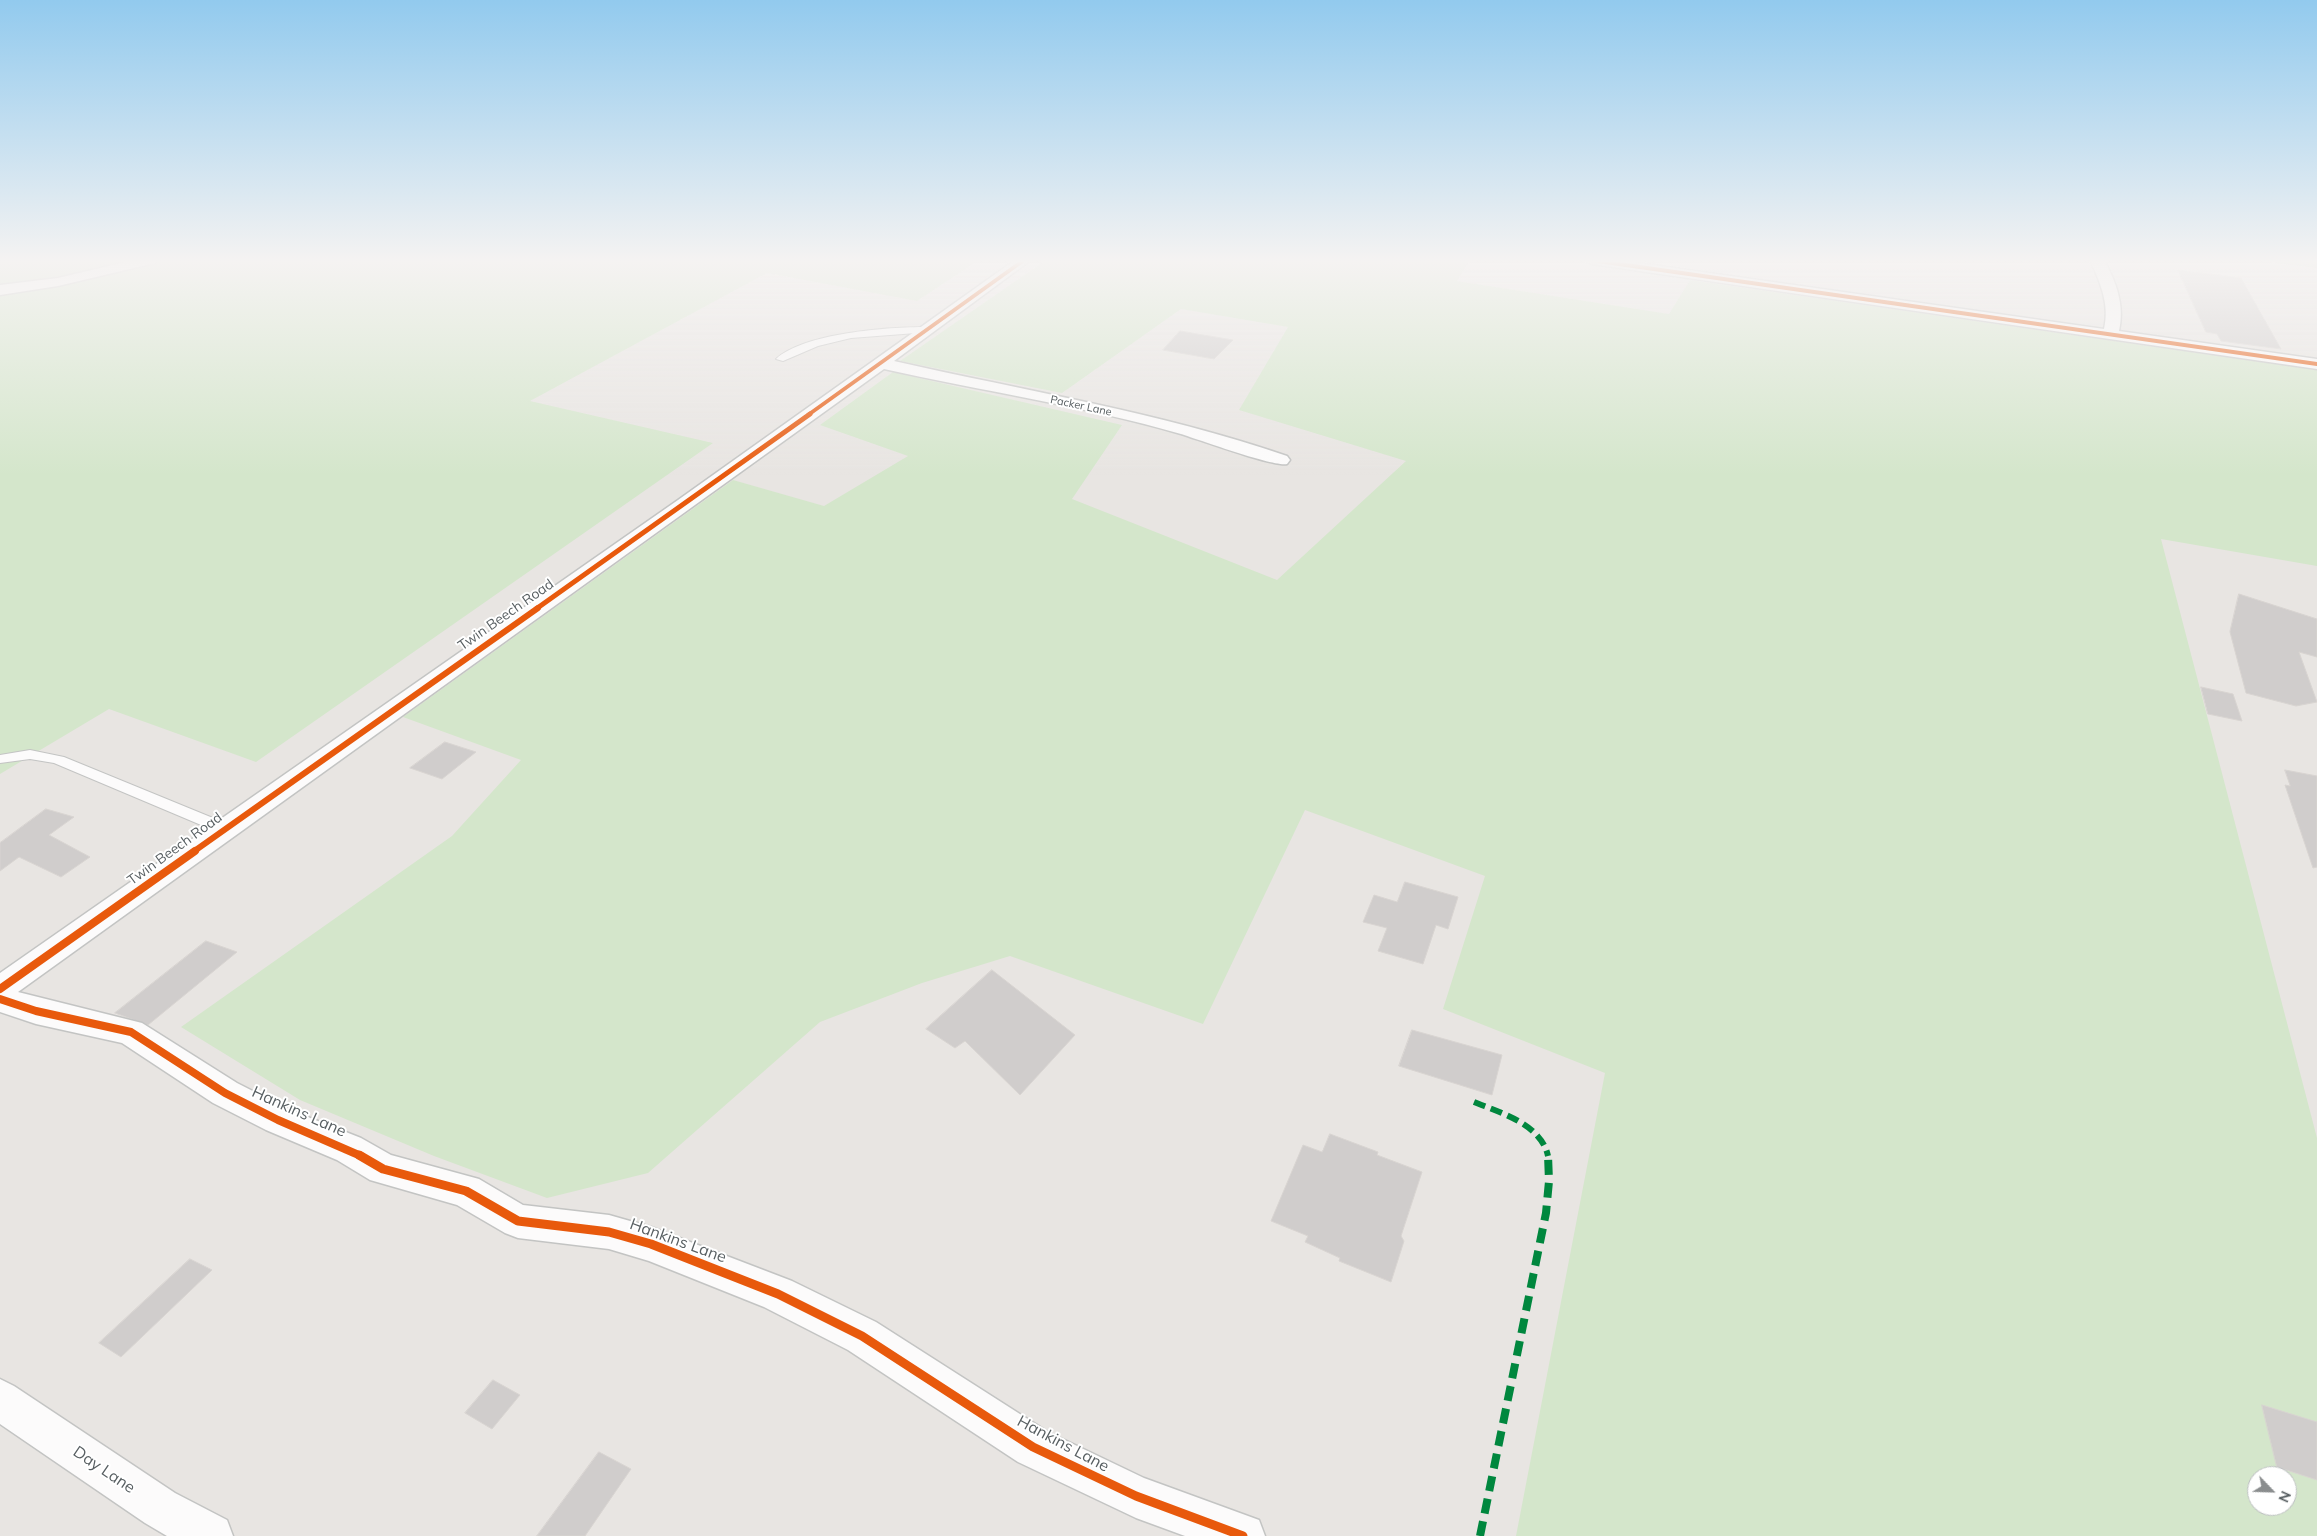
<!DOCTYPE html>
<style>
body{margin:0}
#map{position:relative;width:2317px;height:1536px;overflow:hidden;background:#e8e5e2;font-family:Mulish,sans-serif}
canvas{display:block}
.north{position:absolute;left:2247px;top:1466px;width:50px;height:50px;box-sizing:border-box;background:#fff;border:1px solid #bcbfc0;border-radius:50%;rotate:114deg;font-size:14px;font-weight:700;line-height:20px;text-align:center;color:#575e61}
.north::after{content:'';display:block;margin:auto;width:18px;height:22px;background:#8a8d8e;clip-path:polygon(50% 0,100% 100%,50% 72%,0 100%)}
</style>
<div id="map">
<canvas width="2317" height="1536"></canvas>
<div class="north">N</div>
</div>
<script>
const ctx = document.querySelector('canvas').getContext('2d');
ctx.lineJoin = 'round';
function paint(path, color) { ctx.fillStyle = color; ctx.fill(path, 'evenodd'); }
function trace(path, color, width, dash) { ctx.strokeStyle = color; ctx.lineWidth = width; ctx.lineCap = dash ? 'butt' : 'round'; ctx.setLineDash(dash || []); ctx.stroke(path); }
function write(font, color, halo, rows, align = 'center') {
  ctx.font = font + ' Mulish,sans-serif'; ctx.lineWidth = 4; ctx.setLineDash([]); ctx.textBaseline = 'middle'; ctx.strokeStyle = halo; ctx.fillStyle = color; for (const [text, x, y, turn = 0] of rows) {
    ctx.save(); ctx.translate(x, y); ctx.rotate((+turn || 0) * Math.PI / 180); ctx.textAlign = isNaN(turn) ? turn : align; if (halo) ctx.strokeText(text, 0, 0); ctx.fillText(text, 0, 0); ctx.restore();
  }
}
paint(new Path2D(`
 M0,260H979L917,301L767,273L530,401L713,443L256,762L109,709L0,774Z
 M1046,260H1328L1344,262L1346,260H1470L1457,281L1669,314L1690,280L2317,370V566L2161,539L2317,1138V1536H1516L1605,1073L1443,1009L1485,876L1305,810L1203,1024L1010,956L922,983L820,1022L648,1173L547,1198L434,1156L300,1100L181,1027L452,836L521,760L403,717L733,480L824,506L908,456L820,425L893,372L1122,425L1072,499L1277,580L1406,461L1239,410L1288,327L1181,309L1062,393L900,361ZM2257,1476H2287V1506H2257Z
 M2259,260H2317V268L2262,261Z`), '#d4e6cb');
const building = new Path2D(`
 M2178,270L2241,278L2281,349L2221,341L2217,334L2206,332Z
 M1180,331L1233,340L1214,359L1163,350Z
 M2239,594L2317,619V657L2299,652L2317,702L2296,706L2246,693L2230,632Z
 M2201,687L2233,694L2242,721L2208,714Z
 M445,742L476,752L442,779L410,768Z
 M2285,770L2317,776V867L2313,868L2285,785L2290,786Z
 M46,809L74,817L49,835L90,857L61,877L19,857L0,871V843Z
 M1405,882L1458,897L1448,929L1436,925L1423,964L1378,951L1387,928L1363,922L1374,895L1397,902Z
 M206,941L237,952L148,1025L115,1013Z
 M992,970L1075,1035L1020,1095L965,1041L955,1048L926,1029Z
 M1412,1030L1502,1055L1492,1095L1399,1066Z
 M1330,1134L1378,1152L1377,1155L1422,1172L1401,1236L1404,1241L1391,1282L1339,1261L1340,1258L1305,1242L1308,1236L1271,1221L1303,1145L1322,1152Z
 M190,1259L212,1270L121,1357L99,1343Z
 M493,1380L520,1395L492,1429L465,1413Z
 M2262,1405L2317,1422V1480L2277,1467Z
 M599,1452L631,1469L585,1536H537Z`);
paint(building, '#d0cdcc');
trace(building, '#d8d4d1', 1);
const lane = new Path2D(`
 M926,327L930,330L929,332L851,338L818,346L783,361L776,359C804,333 888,327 926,327Z
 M30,750L64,757L230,825L232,829L230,833H220L54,763L30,759L0,763V755Z`);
const street = new Path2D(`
 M134,260H157L155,263L58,286L0,295V285L58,278Z
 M1015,260H1031L894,361C1026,391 1159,412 1287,456L1290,460L1287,464C1274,467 1200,440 1181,434C1084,406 982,391 884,369L18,992L142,1023L237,1083L290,1110L361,1138L391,1155L479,1179L523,1205L609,1215L651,1227L792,1281L876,1322L1048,1432L1144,1478L1259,1520L1265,1536H1185L1136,1518L1018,1462L848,1350L764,1307L649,1261L609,1249L518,1238L505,1233L457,1205L370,1180L337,1160L266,1130L213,1103L122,1043L36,1024L0,1012V973L678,500Z
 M1584,260H1618L2104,329C2110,304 2100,282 2090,260H2104C2116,282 2125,305 2119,331L2317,359V369L1591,264Z
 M0,1379L14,1386L175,1493L227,1520L233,1536H167L145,1523L0,1424Z`);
trace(lane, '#c3c4c3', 2);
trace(street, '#c3c4c3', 3);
paint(lane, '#fcfbfb');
paint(street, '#fcfbfb');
trace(new Path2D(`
 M1474,1102C1501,1113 1541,1124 1548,1156`), '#00873e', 6, [12, 6]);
trace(new Path2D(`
 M1480,1536L1546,1213L1549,1181L1548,1155`), '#00873e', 8, [15, 8]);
trace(new Path2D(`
 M1591,260L2317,364
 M808,415L1024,260`), '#e8590c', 4);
trace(new Path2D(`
 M536,609L810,414`), '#e8590c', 5);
trace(new Path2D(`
 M193,852L538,608`), '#e8590c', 6);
trace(new Path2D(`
 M0,989L195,851
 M0,999L36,1011L131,1032L225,1093L278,1120L361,1156`), '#e8590c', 8);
trace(new Path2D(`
 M359,1155L383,1169L466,1191L518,1221L609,1232L651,1244L778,1294L862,1336L1033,1447L1136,1496L1243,1536`), '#e8590c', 9);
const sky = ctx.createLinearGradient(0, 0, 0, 475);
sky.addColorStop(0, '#92caee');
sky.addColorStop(0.55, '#f5f3f2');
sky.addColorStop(1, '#f5f3f200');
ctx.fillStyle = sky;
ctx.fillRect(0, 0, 2317, 475);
write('11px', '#575e61', '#fff', [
 ["Packer Lane",1081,406,12]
]);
write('14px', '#575e61', '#fff', [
 ["Twin Beech Road",506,615,-35],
 ["Twin Beech Road",175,849,-36]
]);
write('16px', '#575e61', '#fff', [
 ["Hankins Lane",299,1112,24],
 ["Hankins Lane",678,1241,20],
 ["Hankins Lane",1063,1444,28],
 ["Day Lane",104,1470,34]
]);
</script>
